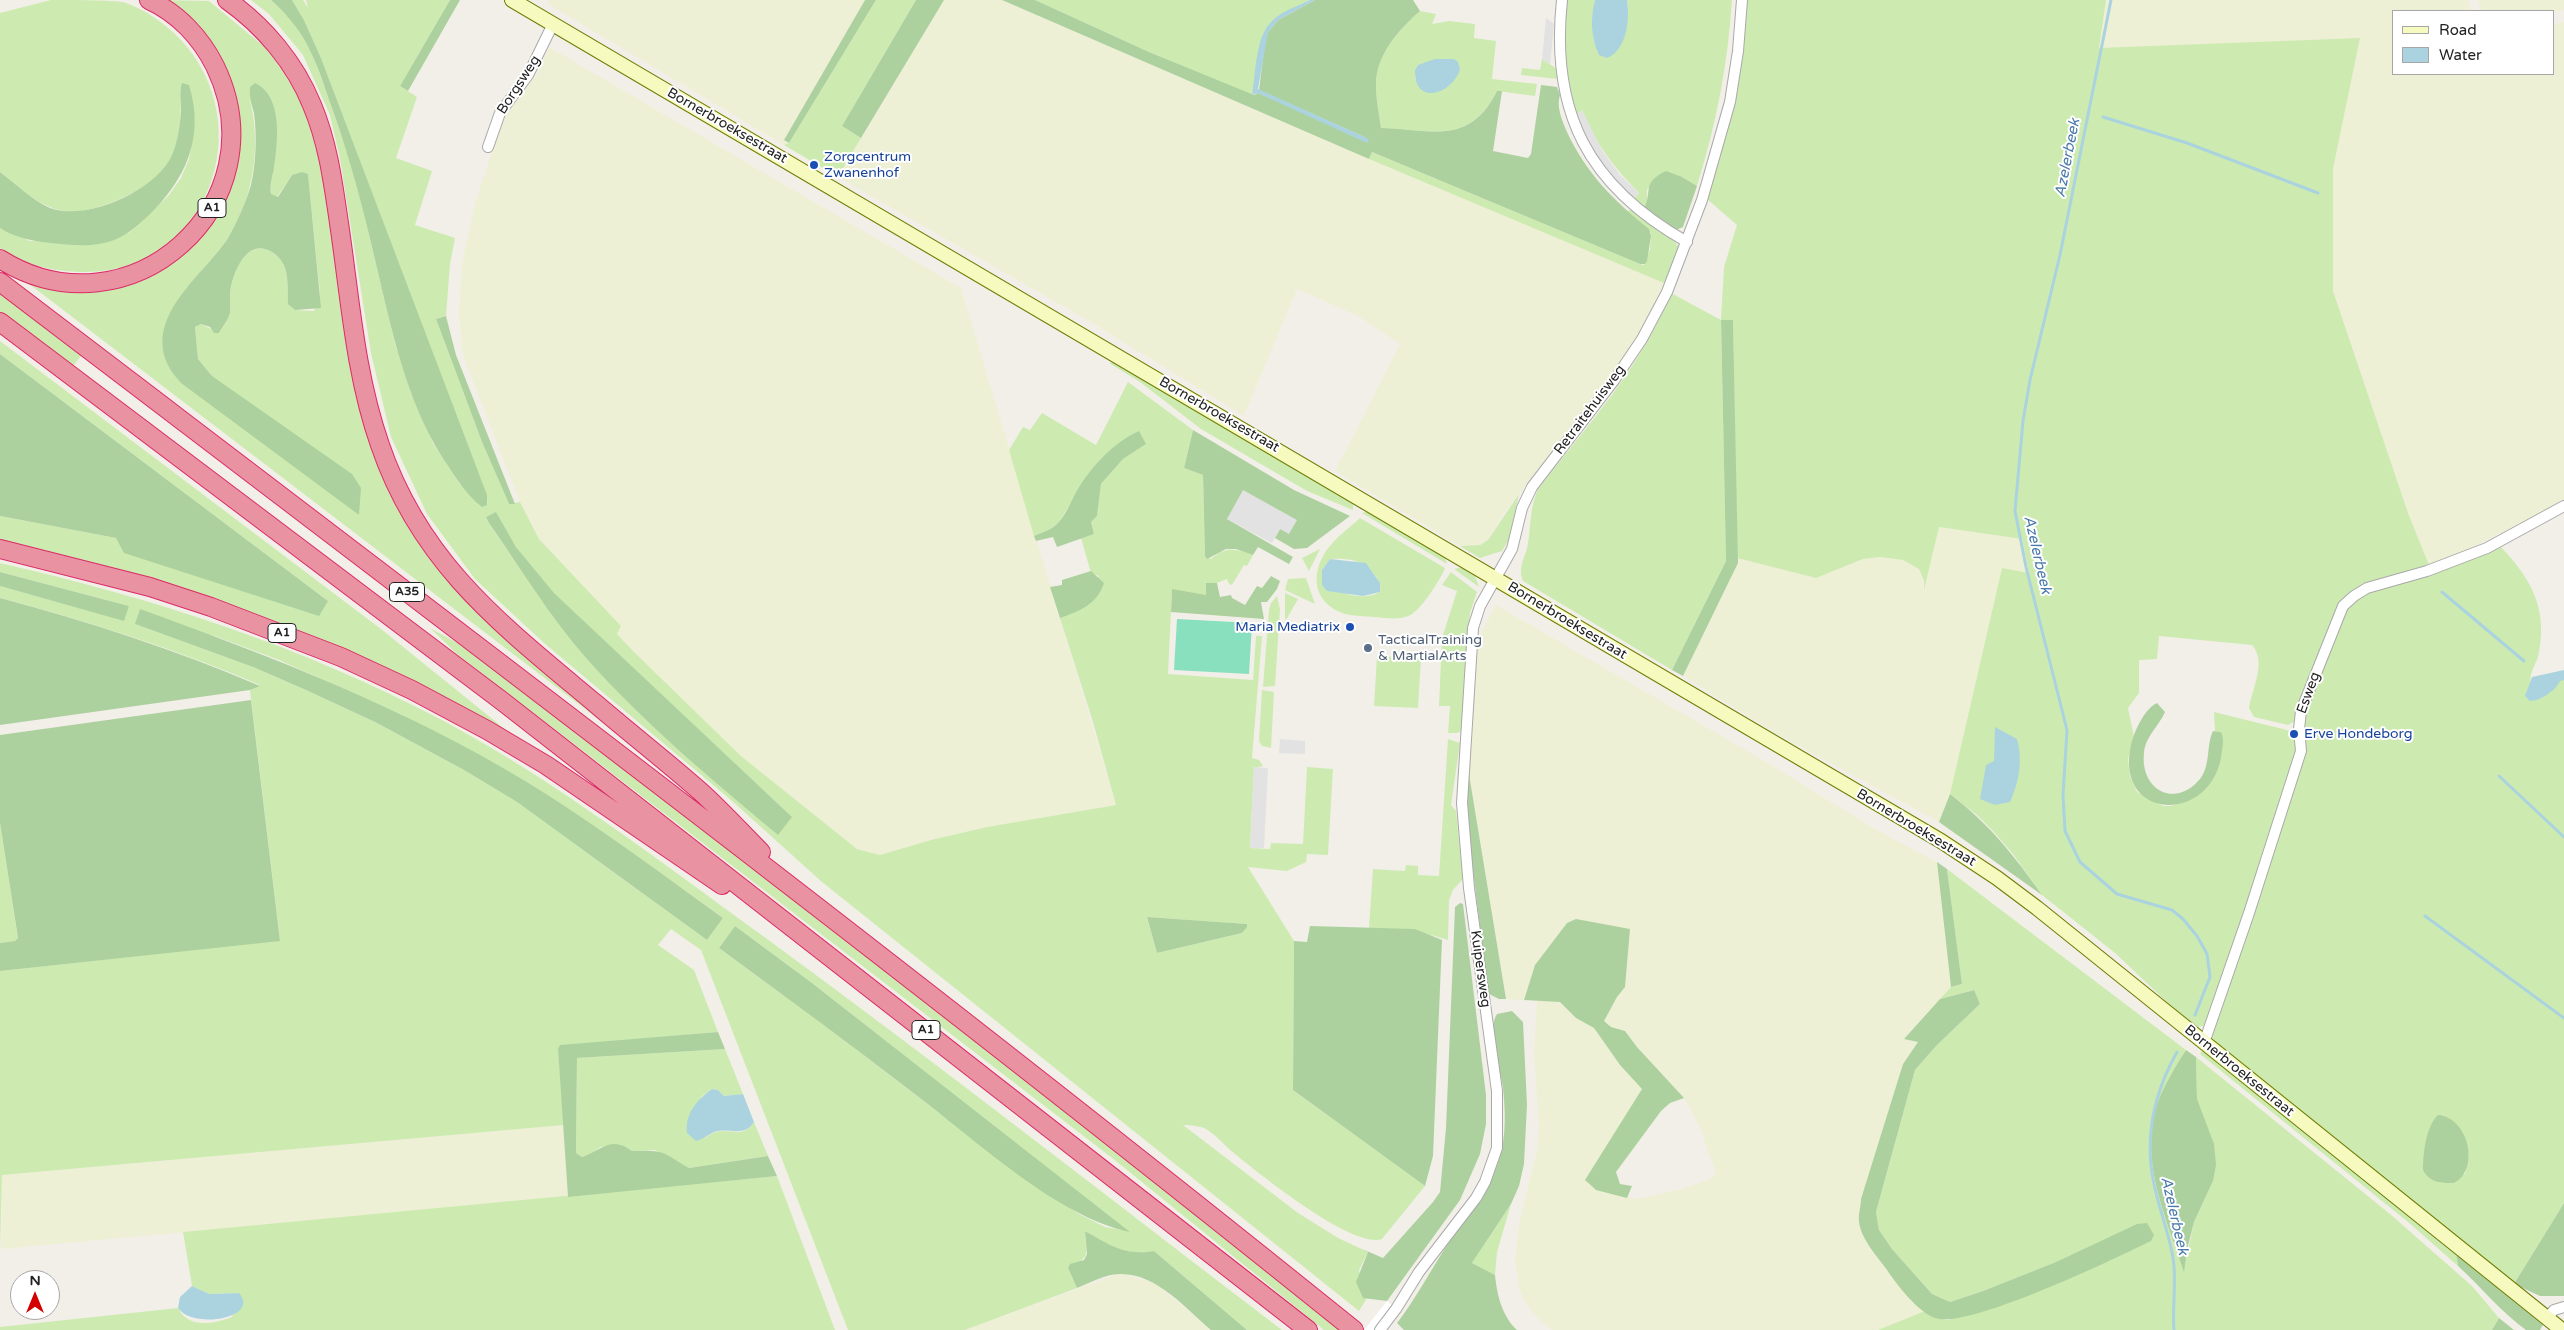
<!DOCTYPE html>
<style>
body{margin:0}
#map{position:relative;width:2564px;height:1330px;overflow:hidden;background:#f2efe9;font-family:"Varela Round",sans-serif}
canvas{display:block}
.legend{position:absolute;left:2392px;top:10px;width:162px;height:65px;box-sizing:border-box;background:#fff;border:1px solid #a7a7a7;margin:0;padding:6px 9px;list-style:none;font-size:15px;color:#222}
.legend li{display:flex;align-items:center;gap:10px;height:25px}
.legend b{width:25px;border:1px solid #a7a7a7}
.north{position:absolute;left:10px;top:1270px;width:50px;height:50px;box-sizing:border-box;background:#fff;border:1px solid #a7a7a7;border-radius:50%;rotate:0deg;font-size:14px;font-weight:700;line-height:20px;text-align:center;color:#222}
.north::after{content:'';display:block;margin:auto;width:18px;height:22px;background:#d40000;clip-path:polygon(50% 0,100% 100%,50% 72%,0 100%)}
</style>
<div id="map">
<canvas width="2564" height="1330"></canvas>
<ul class="legend">
<li><b style="height:6px;background:#f7fabf"></b>Road</li>
<li><b style="height:14px;background:#aad3df"></b>Water</li>
</ul>
<div class="north">N</div>
</div>
<script>
const ctx = document.querySelector('canvas').getContext('2d');
ctx.lineJoin = 'round';
function paint(path, color) { ctx.fillStyle = color; ctx.fill(path, 'evenodd'); }
function trace(path, color, width, dash) { ctx.strokeStyle = color; ctx.lineWidth = width; ctx.lineCap = dash ? 'butt' : 'round'; ctx.setLineDash(dash || []); ctx.stroke(path); }
function write(font, color, halo, rows, align = 'center') {
  ctx.font = font + ' "Varela Round",sans-serif'; ctx.lineWidth = 4; ctx.setLineDash([]); ctx.textBaseline = 'middle'; ctx.strokeStyle = halo; ctx.fillStyle = color; for (const [text, x, y, turn = 0] of rows) {
    ctx.save(); ctx.translate(x, y); ctx.rotate((+turn || 0) * Math.PI / 180); ctx.textAlign = isNaN(turn) ? turn : align; if (halo) ctx.strokeText(text, 0, 0); ctx.fillText(text, 0, 0); ctx.restore();
  }
}
paint(new Path2D(`
 M549,0H865L784,139L789,143L784,145L548,4Z
 M944,0H1002L1369,159L1664,283L1641,333L1623,359L1502,516L1488,540L1480,545L1460,546L1335,471L1400,344L1358,316L1297,289L1244,416L1094,324L838,177Z
 M2106,0H2468L2471,11H2393V74H2553V24L2564,22V501L2467,550L2429,565L2408,513L2333,291V169L2360,38L2098,49Z
 M2478,0H2564V10L2553,12L2481,11Z
 M549,47L961,288L1116,805L987,827L931,840L880,855L857,849L741,756L632,650L617,634L621,626L539,539L520,502L467,366L462,349L459,312L462,264L474,207L504,115L539,72Z
 M1939,527L2022,539L2029,574L2002,568L1950,794L1939,822L1777,734L1683,676L1738,563L1737,558L1816,578L1863,559L1880,557L1903,560L1919,569L1924,588Z
 M1496,605L1768,763L1875,829L1937,862L1951,987L1904,1039L1918,1042L1903,1064L1859,1222L1864,1236L1905,1293L1925,1311L1878,1330H1552L1541,1322L1527,1305L1519,1289L1515,1260L1519,1223L1538,1146L1539,1126L1534,1052L1537,1001L1547,1000L1560,1002L1576,1018L1594,1028L1620,1065L1643,1089L1586,1180L1596,1190L1638,1199L1681,1189L1708,1180L1716,1173L1700,1128L1686,1101L1637,1047L1625,1031L1611,1027L1604,1021L1617,997L1625,987L1586,921L1576,919L1567,923L1535,965L1524,1000L1506,999L1467,762L1476,650L1483,629Z
 M564,1125L568,1197L1,1249L2,1175Z
 M1120,1273L1155,1283L1211,1330H965Z`), '#eef0d5');
paint(new Path2D(`
 M51,0C74,0 101,0 123,2C145,9 164,23 180,39C261,124 208,272 86,272C55,272 26,266 0,248V228L30,241L129,233L169,195L181,178L189,159L193,136L180,88C181,115 182,147 164,169C148,190 102,209 76,212C69,213 57,210 50,207C31,200 16,184 0,172V13Z
 M160,0L209,1L266,48L284,73L301,101L319,142L347,322L406,517L606,725L24,280L44,285L144,278L177,261L202,235L220,207L229,87ZM249,97L273,172L270,186L271,194L277,197L292,175H308L320,294L314,311L295,310L288,303C287,284 291,263 272,252C249,238 236,266 231,286C229,295 231,304 230,313C229,319 222,327 219,333L201,324L195,327L198,359L212,376L164,337C171,294 206,272 228,238C254,197 262,143 249,97Z
 M251,0H271L295,23L312,52L353,168L395,343L411,393L433,443L460,484L488,503L321,58L304,20L292,0H303L308,8L306,0H450L400,86L417,97L396,158L432,171L415,225L455,238L450,264L446,316L436,319L482,442L509,504L520,502L539,539L621,626L617,634L632,650L741,756L857,849L880,855L931,840L987,827L1116,805L1093,722L1060,618L1099,576L1091,573L1081,538L1094,534L1091,522L1097,516L1101,484L1123,459L1146,444L1088,475L1060,521L1052,528L1034,536L1009,450L1023,427L1030,430L1042,413L1096,445L1128,382L1193,430L1184,468L1203,475L1205,556L1211,559C1226,546 1236,549 1253,555L1247,566L1244,565L1232,585L1229,584L1227,579L1217,583H1206V596L1172,590L1168,674L1253,680L1256,636H1262L1252,758L1259,760L1263,766L1254,768L1250,848L1270,849L1271,843L1303,844L1307,767L1333,769L1328,855L1307,854L1306,862L1287,871L1248,867L1294,941L1293,1090L1425,1186L1382,1239C1354,1250 1258,1173 1235,1154C1225,1146 1216,1135 1206,1129C1201,1126 1189,1125 1183,1125L1298,1213L1338,1238L1368,1252L1359,1270L1363,1298H1367L1359,1311L822,882L731,800L544,643L475,579L427,514L391,437L371,353L340,159L330,115L303,55L269,14ZM496,513L516,547L553,593L792,817L542,601L489,523L486,517ZM1147,917L1247,924L1242,933L1157,953Z
 M876,0H916L842,126L861,138L838,177L784,145L789,143Z
 M1035,0H1310L1276,18L1260,48L1252,95L1149,52Z
 M1565,0H1595L1592,17L1594,42L1628,8L1627,0H1732C1728,64 1716,125 1697,186L1682,177L1647,189V203L1644,209L1633,200L1639,193C1614,168 1595,143 1582,110L1574,118L1562,43Z
 M1747,0H2106L2099,48L2360,38L2333,169V291L2408,513L2429,565L2363,587L2338,608L2295,721L2288,725L2254,717L2249,708C2252,689 2267,662 2252,645L2159,636L2157,659L2139,660V693L2128,708L2134,737L2128,759L2130,776L2137,792L2163,806H2171L2190,800L2207,788L2221,732L2215,731L2214,712L2287,730L2297,736L2299,750L2216,999L2204,1026L2196,1027L2187,1021L2115,953L2042,895L2013,854L1993,831L1978,816L1950,794L2002,568L2029,573L2022,539L1939,527L1924,590V581L1919,569L1903,560L1880,557L1863,559L1816,578L1737,558L1733,320L1721,321L1726,561L1672,670L1523,581C1517,566 1526,558 1528,543C1531,524 1530,507 1538,489C1586,427 1642,366 1671,293L1721,320L1724,267L1737,225L1707,199C1728,134 1743,68 1747,0Z
 M1420,11L1436,14L1432,24L1449,21L1475,24L1474,38L1496,41L1492,79L1537,84L1535,96L1497,91C1468,147 1430,129 1381,128C1379,114 1376,99 1376,85C1376,54 1399,30 1420,11ZM1418,65L1451,84L1440,91L1431,93L1415,79V70Z
 M1542,59L1557,69L1558,79L1521,75L1522,68L1540,70Z
 M1372,152L1640,264L1644,265L1650,249L1651,233L1627,212L1632,208L1671,237L1679,247L1664,283L1369,159Z
 M0,292L82,355L72,367L0,312Z
 M0,341L381,629L532,751L388,671L0,543V516L116,538L328,601L0,354Z
 M1115,362L1353,502V510L1307,491L1201,429L1140,382L1109,363Z
 M1519,494L1509,539L1502,551L1480,558L1460,546L1480,545L1488,540Z
 M1369,511L1444,554L1447,564L1362,513Z
 M1360,518L1445,568C1441,579 1422,608 1412,614C1401,621 1387,618 1375,617C1365,616 1354,616 1345,614C1311,603 1310,571 1329,547C1338,536 1350,527 1360,518ZM1330,559C1349,558 1365,560 1376,577C1380,583 1381,586 1380,592C1361,602 1340,592 1322,585V570Z
 M2499,545C2531,578 2549,609 2538,657C2536,663 2532,669 2531,675C2530,681 2530,692 2530,701L2542,698L2560,680H2564V1203L2514,1284L2218,1046L2212,1037L2284,816L2303,716L2344,611L2366,593L2421,578ZM2431,1125L2469,1154L2465,1174L2423,1170Z
 M1320,549L1309,571L1302,558Z
 M0,563C154,598 301,646 442,720C556,781 658,860 763,936C938,1064 1109,1198 1282,1330H1247L1154,1251C1124,1256 1110,1246 1085,1231C1086,1255 1092,1256 1068,1268L1077,1288L965,1330H848L701,950L671,929L658,945L694,970L718,1032L607,1042L558,1049L564,1125L2,1175L0,1249V971L280,940L250,690L260,685C176,649 88,621 0,598V586L123,620L129,606L0,572ZM135,624L215,636L279,660L402,715L527,782L600,830L723,918L707,940L517,802L464,770L377,723L306,690L253,667ZM735,926L812,983L1128,1231L1105,1227L1079,1214L1028,1180L812,1016L719,948Z
 M1463,567L1474,573L1479,587L1454,569Z
 M1451,572L1477,592L1470,613L1461,731L1457,733H1448L1450,706H1439L1442,638L1457,591L1442,585Z
 M1306,578L1315,604L1285,590L1288,579Z
 M1285,593L1298,599L1286,620L1285,619Z
 M1277,596L1280,609L1275,686L1263,687L1269,610L1271,603Z
 M430,628L465,647C758,872 1054,1094 1339,1330H1324L1116,1161L457,654Z
 M1377,656L1421,658L1418,708L1374,706Z
 M1262,690L1274,692L1271,748L1262,746L1259,741Z
 M1448,739L1460,743L1451,805L1456,811L1463,879L1453,890L1449,900L1448,940L1431,935L1369,928L1373,869L1405,871L1406,865L1418,866V875L1439,876Z
 M0,823L18,939L15,941L0,943Z
 M1947,869L2186,1050C2175,1067 2165,1087 2157,1105C2137,1155 2168,1223 2184,1270L2194,1222L2213,1181L2197,1099L2196,1057L2390,1214L2472,1286L2499,1318L2492,1330H1878L1925,1311L1935,1318L1949,1320L2143,1222L2056,1262L1983,1291L1950,1302L1932,1294L1892,1249L1879,1230L1876,1212L1915,1070L1937,1045L1980,1004L1973,990L1940,999L1951,987L1962,984Z
 M725,1049L743,1094L724,1096L718,1090L712,1089L701,1097L705,1138C708,1136 712,1133 716,1132C732,1128 743,1139 754,1122L768,1156L689,1168L655,1150L632,1151L626,1147H600L592,1154L582,1157L576,1153L577,1058Z
 M2203,1049L2456,1252L2458,1266L2408,1222L2200,1054Z
 M777,1176L835,1330H0V1327L178,1308C188,1329 214,1324 232,1317L239,1293L209,1294L192,1286L183,1232Z
 M1511,1204L1497,1252L1495,1275L1472,1263Z`), '#cdebb0');
paint(new Path2D(`
 M271,0H292L304,20L321,58L487,495V505L482,507C466,495 455,476 444,460C406,401 392,331 376,264C364,212 351,161 333,111C316,63 310,35 271,0Z
 M450,0H460L408,91L400,86Z
 M865,0H876L789,143L784,140Z
 M916,0H944L861,138L842,126Z
 M1002,0H1035L1149,52L1254,95L1258,93L1369,139L1259,90L1265,42L1268,32L1278,20L1315,0H1413L1420,11C1399,30 1376,54 1376,85C1376,99 1379,114 1381,128C1430,129 1469,147 1497,91H1502L1493,151L1528,158L1531,154L1541,85L1557,87L1560,95C1556,107 1562,120 1567,132C1586,173 1614,201 1649,229L1651,236L1647,261L1645,264H1640L1372,152L1369,159Z
 M182,83L189,85C205,137 186,179 149,215C135,228 123,239 104,243C87,247 68,245 51,243C33,241 15,238 0,228V172C16,184 32,200 50,208C86,222 157,190 172,155C178,141 180,126 181,110C181,101 179,92 182,83Z
 M255,83C283,96 278,141 274,167C273,176 269,184 271,194L278,197L292,175L302,172L308,174L321,308L295,310L288,304C287,284 291,264 272,252C249,238 236,266 231,286C229,295 231,304 230,313C229,319 222,327 219,333H214L210,327L201,324L195,327L198,359L212,376L352,474L361,488L359,515L181,383C177,378 171,372 168,365C144,315 205,274 228,238C237,223 246,202 251,185C256,164 257,135 254,113C252,104 249,97 250,87Z
 M1666,171L1682,177L1697,186L1683,227L1676,230L1644,209C1653,191 1641,183 1666,171Z
 M446,316L456,355L515,504H509L482,442L436,319Z
 M1721,320H1733L1738,563L1683,676L1672,670L1726,561Z
 M0,354L328,601L319,616L124,553L116,538L0,516Z
 M1193,430L1294,490L1350,516L1307,548L1294,549L1275,538L1280,529L1297,520L1227,519L1293,557L1289,564L1258,547L1253,555L1236,549H1226L1207,559L1205,556L1203,475L1184,468Z
 M1139,431L1146,444L1123,459L1101,484L1097,516L1091,522L1094,534L1057,547L1053,537L1036,541L1034,536C1040,533 1047,531 1052,528C1065,520 1070,502 1078,489C1092,466 1114,442 1139,431Z
 M496,512L516,547L554,593L792,817L778,835C711,779 645,724 587,659C550,617 521,569 489,523L486,517Z
 M1091,571L1104,583C1097,605 1079,611 1060,618L1050,587L1062,585V580Z
 M0,572L129,606L124,621L0,586Z
 M1271,576L1280,581L1277,589L1267,602H1261L1264,619L1171,612L1172,589L1206,595V583H1217L1220,597L1231,595L1232,598L1245,605L1257,586L1262,588Z
 M0,598C88,621 176,650 260,686L250,690L0,725Z
 M140,609C273,657 405,708 527,782C595,824 659,872 723,918L707,940L517,802L464,770L377,723L306,690L253,667L135,624Z
 M251,700L280,941L0,971V943L15,941L18,938L0,823V735Z
 M2157,703L2165,712C2159,726 2145,737 2144,753C2140,790 2175,809 2200,779C2211,765 2206,745 2213,731L2221,732C2225,740 2222,749 2221,758C2208,825 2114,820 2131,745C2134,732 2144,709 2157,703Z
 M1467,762L1506,999H1499L1489,994L1487,982L1468,831Z
 M1950,794C1989,824 2014,855 2042,895L1939,822Z
 M1937,862L1947,869L1962,984L1951,987Z
 M1460,903L1463,904L1486,1095V1124L1480,1154L1460,1200L1387,1301L1363,1298L1356,1282L1368,1252L1360,1248L1383,1258L1433,1202L1440,1192L1446,1128L1455,907Z
 M1147,917L1247,924V927L1242,933L1157,953Z
 M1576,919L1630,929L1625,987L1617,997L1604,1021L1611,1027L1625,1031L1637,1047L1684,1098L1670,1103L1661,1111L1616,1172L1620,1184L1632,1186L1627,1198L1596,1190L1585,1180L1642,1089L1620,1065L1594,1028L1576,1018L1560,1002L1524,1000L1535,965L1567,923Z
 M735,926L812,983L1130,1232C1058,1217 979,1143 920,1098C854,1047 786,997 719,948Z
 M1310,926L1415,929L1442,940L1433,1156L1425,1186L1293,1090L1294,941L1307,942Z
 M1974,990L1980,1004L1937,1045L1915,1070L1876,1212L1879,1230L1892,1249L1932,1294L1950,1302L1983,1291L2056,1262L2137,1224L2147,1223L2154,1235L2151,1241C2116,1258 1967,1330 1935,1318C1918,1312 1897,1285 1887,1270C1877,1256 1861,1239 1859,1222C1858,1214 1861,1206 1861,1199L1903,1064L1918,1042L1904,1039L1940,999Z
 M1512,1011L1523,1022L1527,1105L1524,1164L1519,1186L1511,1204L1472,1263L1495,1275C1497,1295 1502,1316 1517,1330H1404L1397,1323C1414,1301 1427,1277 1442,1253C1464,1218 1493,1190 1502,1148C1506,1129 1505,1107 1503,1088C1501,1069 1486,1030 1497,1014Z
 M718,1032L725,1049L577,1058L576,1153L582,1157C602,1150 611,1135 632,1151C667,1150 661,1152 689,1168L768,1156L777,1176L568,1197L558,1049L560,1045Z
 M2186,1050L2196,1057L2197,1099L2214,1144L2216,1165L2213,1181L2194,1222L2188,1246L2184,1272C2167,1220 2138,1159 2157,1104C2164,1086 2175,1067 2186,1050Z
 M2438,1115C2468,1117 2481,1169 2454,1183C2441,1183 2430,1183 2423,1170C2423,1154 2426,1126 2438,1115Z
 M2564,1203V1296H2540L2514,1284Z
 M1085,1231C1110,1245 1124,1256 1154,1251L1247,1330H1211C1185,1308 1157,1274 1121,1274C1107,1273 1090,1283 1077,1288L1068,1268L1070,1264L1084,1260L1087,1254Z
 M2456,1252L2544,1323L2540,1330H2526C2501,1312 2481,1287 2458,1266Z
 M2499,1318L2514,1330H2492Z`), '#add19e');
paint(new Path2D(`
 M1177,619L1252,623L1249,674L1174,670Z`), '#88e0be');
paint(new Path2D(`
 M1546,18L1554,24L1550,64L1542,59Z
 M1582,110L1603,152L1620,175L1639,193L1633,200L1606,172L1574,118Z
 M1243,490L1297,520L1289,534L1280,529L1272,543L1227,519Z
 M1280,739L1305,741V754L1279,753Z
 M1254,767L1268,768L1264,848H1250Z`), '#e2e2e2');
paint(new Path2D(`
 M1310,0H1315L1278,20L1268,32L1258,89L1369,139L1367,143L1258,93L1252,95C1256,73 1255,37 1272,21C1282,11 1298,6 1310,0Z
 M1595,0H1627C1630,19 1627,50 1607,58L1599,55C1591,38 1590,18 1595,0Z
 M1435,59H1454L1458,62L1460,69C1453,94 1414,107 1415,70L1418,65Z
 M1330,559L1366,563L1380,583V592L1363,596L1327,591L1322,585V570Z
 M2564,670V680L2560,681C2556,690 2541,701 2530,701L2525,696L2532,677Z
 M1995,727L2017,739C2023,760 2019,782 2010,802L1995,805L1980,799L1986,765L1994,761Z
 M712,1089L718,1090L724,1096L743,1094L754,1122C744,1138 729,1127 714,1132C708,1135 703,1139 696,1141L687,1133C685,1113 697,1100 712,1089Z
 M192,1286L209,1294L239,1293C261,1318 193,1330 178,1308L180,1297Z`), '#aad3df');
paint(new Path2D(`
 M1387,1301L1399,1312L1385,1330H1364Z`), '#fff');
trace(new Path2D(`
 M2111,0L2060,255L2030,380L2023,421L2015,511L2026,567L2067,730L2063,795L2065,831L2080,862L2117,894L2172,910L2183,919L2197,936L2207,954L2210,977L2195,1015
 M2103,117L2187,143L2318,193
 M2442,592L2524,661
 M2499,776L2564,837
 M2425,916L2564,1018
 M2174,1330C2172,1306 2177,1281 2173,1258C2169,1233 2159,1209 2154,1184C2144,1137 2154,1093 2177,1052`), '#aad3df', 3);
const street = new Path2D(`
 M1562,0C1550,112 1588,186 1687,242
 M488,147L500,113L528,75L553,24
 M2204,1043L2249,913L2301,751L2299,729L2301,711L2343,606L2354,596L2367,588L2427,571L2487,548L2564,506
 M2547,1318L2554,1310L2564,1307
 M1380,1330L1396,1309L1419,1272L1476,1198L1485,1182L1497,1148V1091L1469,888L1462,803L1473,628L1480,606L1512,549L1522,508L1532,487L1615,379L1642,339L1667,292L1702,200L1730,102L1738,51L1742,0`);
const secondary = new Path2D(`
 M512,0L1941,841L1997,878L2037,908L2562,1330`);
const highway = new Path2D(`
 M227,0C264,26 295,63 312,105C328,143 333,182 339,223C350,297 355,374 380,445C421,565 503,626 596,704C631,734 667,762 701,792C722,811 741,832 761,852
 M0,259C129,340 282,204 215,66C201,38 178,13 149,0
 M0,282C454,628 910,972 1354,1330
 M0,322L502,701L1308,1330
 M0,549L150,587L211,607L341,657L412,690L487,730L546,765L722,885`);
trace(street, '#a9a9a9', 12);
trace(secondary, '#707d05', 16);
trace(highway, '#dc2a67', 20);
trace(street, '#fff', 10);
trace(secondary, '#f7fabf', 14);
trace(highway, '#e892a2', 18);
for (const [x, y, r, color] of [
 [814,165,5,"#1a4fb4"],
 [1350,627,5,"#1a4fb4"],
 [1368,648,5,"#5c6f8a"],
 [2294,734,5,"#1a4fb4"]
]) { const dot = new Path2D(); dot.arc(x, y, r, 0, 2 * Math.PI); ctx.fillStyle = color; ctx.fill(dot); trace(dot, '#fff', 2); }
for (const [x, y, w] of [
 [212,208,28],
 [407,592,35],
 [282,633,28],
 [926,1030,28]
]) { const box = new Path2D(); box.roundRect(x - w / 2, y - 9.5, w, 19, 4); ctx.fillStyle = '#fff'; ctx.fill(box); trace(box, '#222', 1); }
write('bold 12px', '#222', null, [
 ["A1",212,208],
 ["A35",407,592],
 ["A1",282,633],
 ["A1",926,1030]
]);
write('14px', '#222', '#fff', [
 ["Borgsweg",519,85,-57],
 ["Bornerbroeksestraat",727,126,30],
 ["Retraitehuisweg",1590,410,-53],
 ["Bornerbroeksestraat",1219,415,30],
 ["Bornerbroeksestraat",1567,621,31],
 ["Esweg",2309,693,-70],
 ["Bornerbroeksestraat",1916,828,31],
 ["Kuipersweg",1480,969,82],
 ["Bornerbroeksestraat",2239,1071,39]
]);
write('14px', '#164399', '#fff', [
 ["Zorgcentrum",824,157],
 ["Zwanenhof",824,173],
 ["Maria Mediatrix",1340,627,"right"],
 ["Erve Hondeborg",2304,734]
], 'left');
write('14px', '#4e5e75', '#fff', [
 ["TacticalTraining",1378,640],
 ["& MartialArts",1378,656]
], 'left');
write('italic 15px', '#4a7aab', '#fff', [
 ["Azelerbeek",2068,158,-79],
 ["Azelerbeek",2037,555,77],
 ["Azelerbeek",2174,1216,77]
]);
</script>
